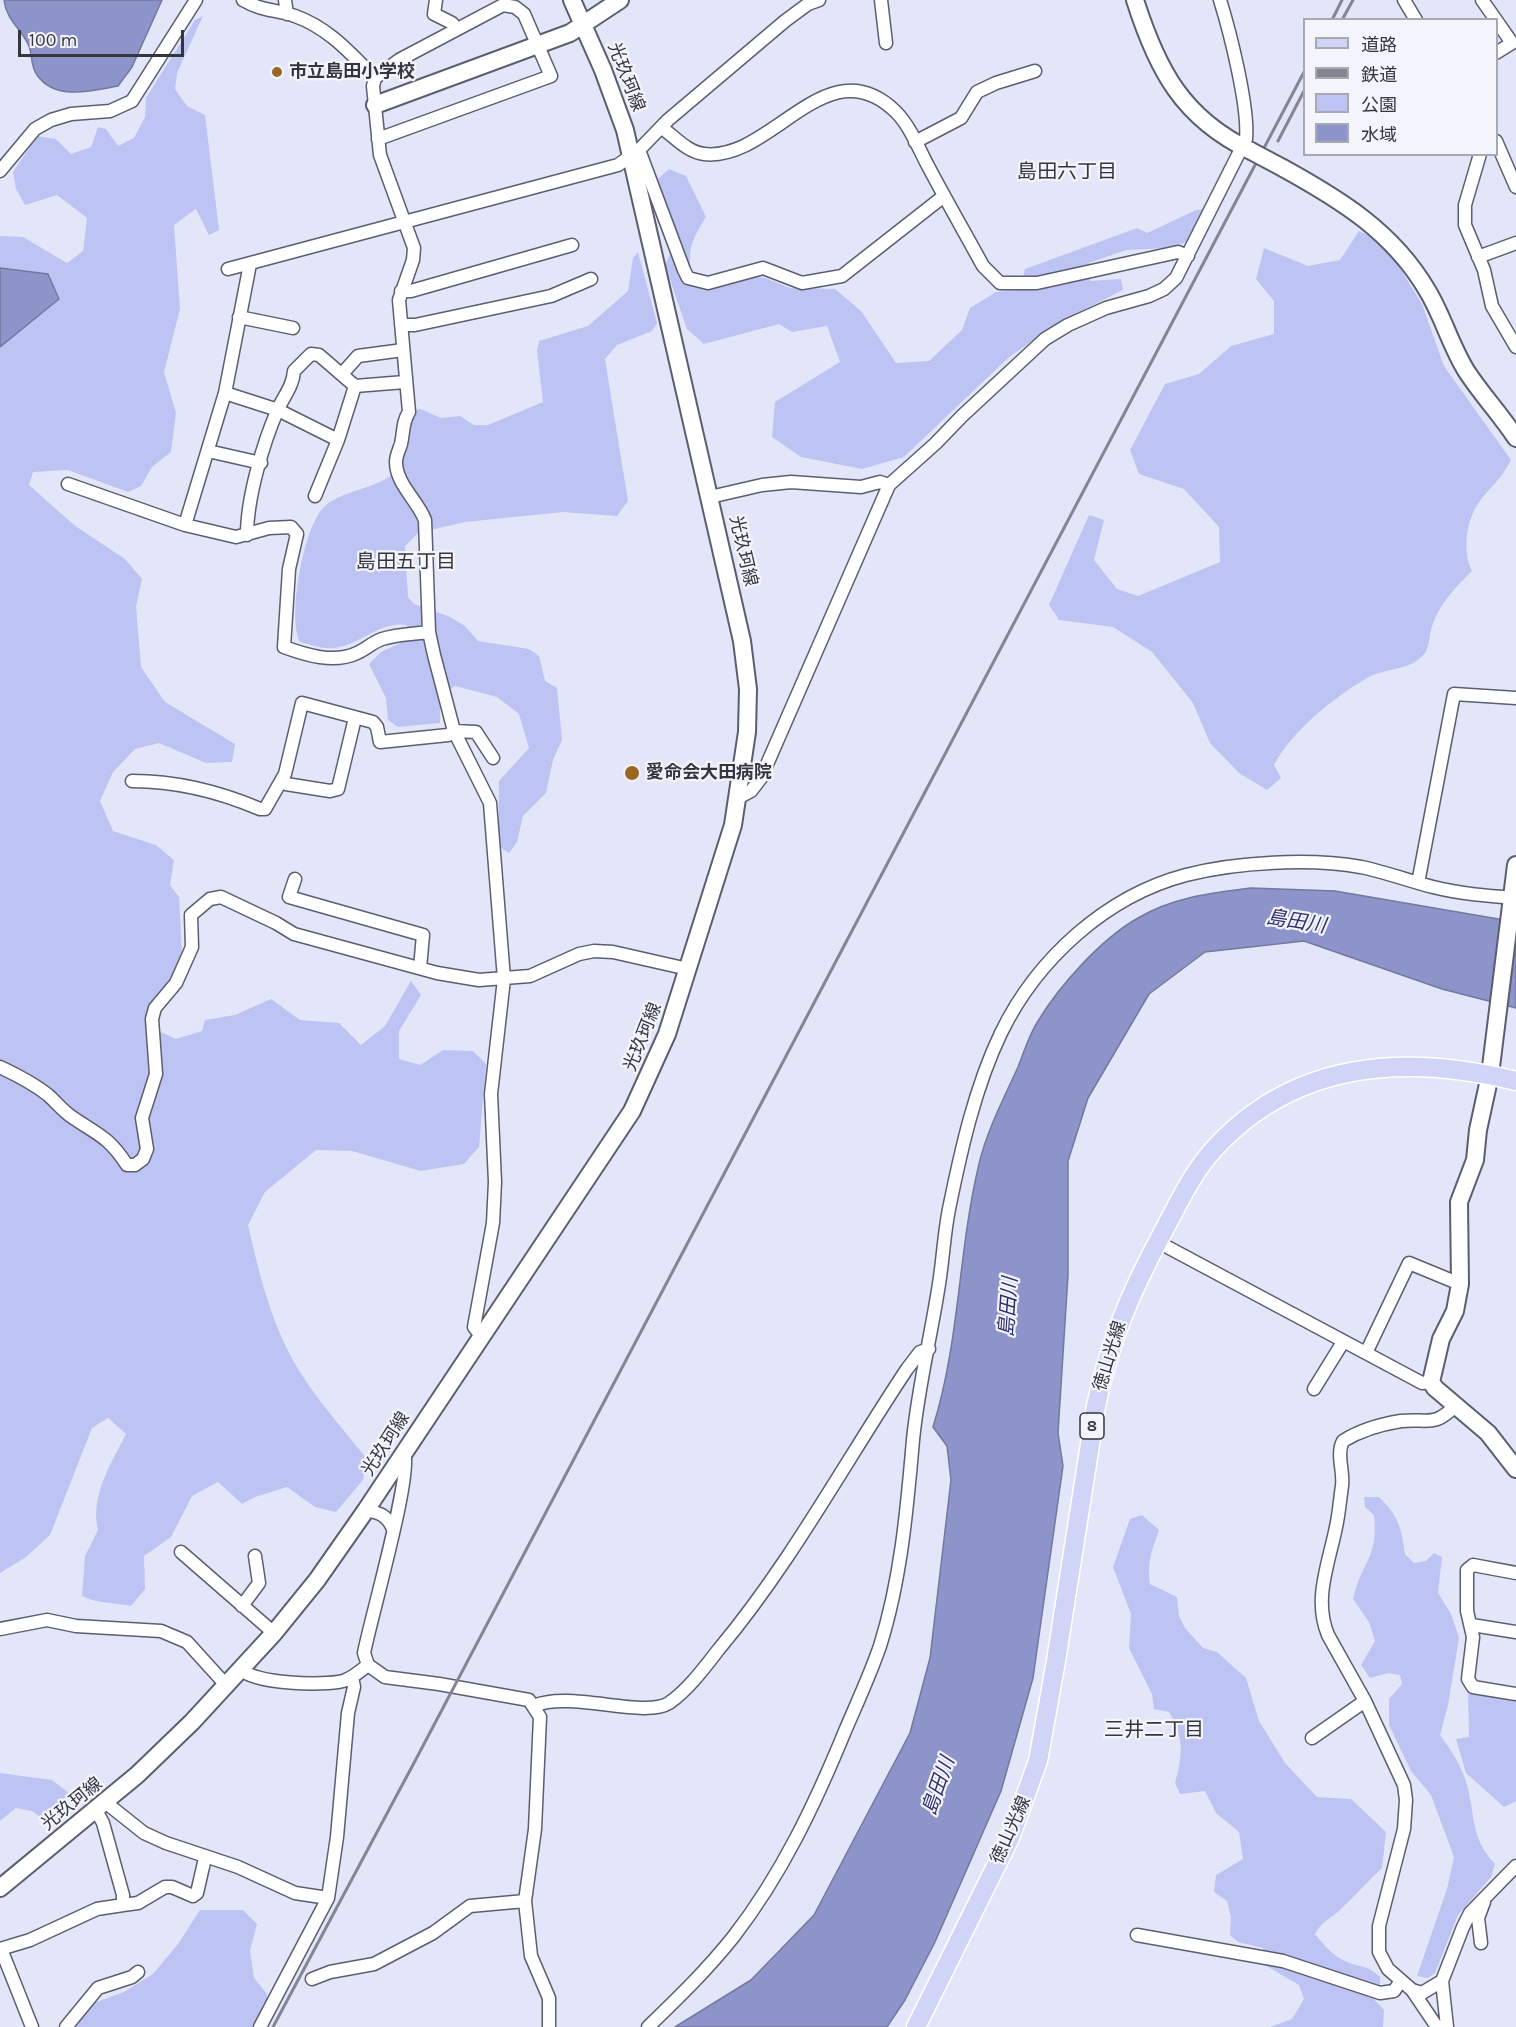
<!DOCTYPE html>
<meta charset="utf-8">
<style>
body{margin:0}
#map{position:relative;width:1516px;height:2027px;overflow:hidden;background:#e3e6f9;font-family:Karla,"Noto Sans JP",sans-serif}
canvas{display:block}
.legend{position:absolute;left:1303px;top:18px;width:195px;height:138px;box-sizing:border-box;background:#f3f4fc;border:2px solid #a7a8b0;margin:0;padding:8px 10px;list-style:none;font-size:18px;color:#35363d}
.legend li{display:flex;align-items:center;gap:12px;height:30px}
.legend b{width:30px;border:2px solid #a7a8b0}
.scale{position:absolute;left:18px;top:30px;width:166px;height:27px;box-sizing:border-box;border:3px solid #35363d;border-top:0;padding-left:8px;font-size:18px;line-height:21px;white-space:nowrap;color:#35363d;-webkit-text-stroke:4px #f3f4fc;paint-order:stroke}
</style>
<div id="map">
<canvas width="1516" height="2027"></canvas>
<ul class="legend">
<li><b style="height:8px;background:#d0d4f7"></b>道路</li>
<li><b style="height:8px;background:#838592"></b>鉄道</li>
<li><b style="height:16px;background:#bdc4f3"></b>公園</li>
<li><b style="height:16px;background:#8d94c9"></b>水域</li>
</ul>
<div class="scale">100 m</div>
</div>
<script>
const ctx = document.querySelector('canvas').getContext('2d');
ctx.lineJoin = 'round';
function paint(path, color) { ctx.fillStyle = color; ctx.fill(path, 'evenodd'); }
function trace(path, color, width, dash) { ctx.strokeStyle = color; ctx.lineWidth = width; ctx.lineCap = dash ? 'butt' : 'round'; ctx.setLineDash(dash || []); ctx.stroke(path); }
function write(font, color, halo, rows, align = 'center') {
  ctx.font = font + ' Karla,"Noto Sans JP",sans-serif'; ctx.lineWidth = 4.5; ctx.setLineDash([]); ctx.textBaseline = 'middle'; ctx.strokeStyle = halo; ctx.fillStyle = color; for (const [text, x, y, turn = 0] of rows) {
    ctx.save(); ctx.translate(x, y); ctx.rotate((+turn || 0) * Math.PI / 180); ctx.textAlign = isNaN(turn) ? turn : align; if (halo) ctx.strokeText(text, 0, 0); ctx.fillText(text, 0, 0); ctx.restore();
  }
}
paint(new Path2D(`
 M203,16L177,73L175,89L187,106L205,115L219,230L209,235L196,209L174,225L180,309L164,372L176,413L171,452L152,467L141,486L128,492L68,470L33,472L29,485L74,525L125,559L142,579L136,606L141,667L165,702L235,744L232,762L206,763L159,743L135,749L113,772L100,801L113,831L156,845L174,860L170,885L179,897L182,955L166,989L149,1006L148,1016L152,1028L176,1039L202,1031L205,1020L235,1015L271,999L300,1020L339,1023L361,1045L385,1026L411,981L421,995L399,1031V1059L420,1065L443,1050L473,1051L486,1064L479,1147L464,1164L421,1171L352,1151L316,1150L265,1192L248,1225C258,1268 268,1311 288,1351C308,1390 340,1425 367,1459L363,1480L336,1512L315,1507L287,1487L255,1497L242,1504L218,1482L192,1496L171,1537L144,1556L145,1589L131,1606C114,1602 98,1604 82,1596L85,1556L98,1530C90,1495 111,1464 126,1434L108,1418L92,1428L50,1535L26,1557L0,1573V236L23,237L67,263L83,251L87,218L57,195L25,205L16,189L13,172L37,136L56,139L71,154L91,147L98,127L106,129L118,146L134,138L145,117L146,98L195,20Z
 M669,169L686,176L706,217C689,243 685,258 696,287H713L750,276L765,278L790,288L835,289L861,311L896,363L929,361L962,330L970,308L996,292L1020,289L1025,269L1137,228L1147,233L1196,210L1205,209L1187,242L1168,248L1126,250L1089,263L1090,281L1121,279L1123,290L1059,322L1008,358L904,457L862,469L801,457L772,437L775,402L840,362L827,326L792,332L779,324L704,344L687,329L665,265L677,238L658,179Z
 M1359,231L1372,237L1396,262L1422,304L1444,366L1511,460C1501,480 1492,485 1480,501C1466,519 1462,551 1472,571C1455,588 1440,603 1432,626C1429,634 1430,646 1425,653C1410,672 1386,667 1367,678C1333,698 1292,731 1274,765L1281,778L1267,790L1239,773L1210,743L1193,703L1152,652L1113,627L1059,620L1049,605L1089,515L1104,520L1094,560L1117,589L1138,596L1220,562L1219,527L1184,489L1139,474L1130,450L1165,384L1199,374L1231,346L1274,334V301L1256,279L1264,248L1308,266L1340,260Z
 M638,252L657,323L652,331L617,345L605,359L628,501L617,516L563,512L465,522L418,533L405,546L408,597L414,604L448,616L465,626L478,641L529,649L539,656L545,681L557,688L562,740L553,760L546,793L523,816L517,842L509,853L498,846L499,781L529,748L519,714L497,697L455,686L440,697V723L398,727L388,720L386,698L369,664L381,652L405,641L407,625C380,620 358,647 332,648C322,649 309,644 300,642C287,617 304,524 325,506C342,491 379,487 391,475C407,458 409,433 414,411L420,409L441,418L460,416L474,425H488L543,402L537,351L539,341L588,326L628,291L633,258Z
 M1364,1497H1379C1399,1517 1401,1526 1405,1554L1414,1563L1426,1561L1434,1553L1442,1557L1438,1593L1451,1614L1459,1638L1448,1705L1440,1735C1451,1750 1462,1766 1467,1785C1476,1818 1470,1837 1495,1864L1491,1877L1458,1915L1435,1973L1428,1978L1417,1976L1447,1889L1454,1857L1431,1795L1411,1771L1389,1725V1699L1402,1684L1400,1675L1388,1673L1370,1678L1361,1665L1375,1641L1369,1622L1353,1599C1361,1563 1379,1557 1374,1515L1365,1507Z
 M1142,1515L1159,1530C1152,1549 1147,1563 1150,1584L1177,1597L1179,1616L1185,1628L1203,1648L1217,1652L1246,1678L1259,1721L1285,1763L1317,1797L1351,1799L1386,1832L1382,1868C1368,1881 1356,1895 1342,1908C1332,1918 1322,1921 1315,1934C1323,1944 1333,1956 1345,1961C1361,1968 1366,1964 1380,1977V1986L1371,1996L1384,2010L1383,2027H1270L1292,2019L1304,1999L1299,1985L1265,1965L1263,1948L1238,1942L1230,1935L1231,1917L1227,1901L1214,1892L1216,1875L1243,1859L1239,1832L1216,1813L1205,1791L1180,1794L1175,1783C1183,1755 1184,1737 1169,1712L1154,1709L1152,1694L1129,1648L1131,1614L1113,1567L1130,1519Z
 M1468,1693L1516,1700V1801L1504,1807L1466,1773L1456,1739L1469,1737Z
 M0,1773L52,1780L69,1793L68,1808L47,1822L32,1811L16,1808L0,1821Z
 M200,1910H243L257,1924L250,1951L254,1978L267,1994V2002L253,2027H75L94,2003L124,1992L153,1974L178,1944Z`), '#bdc4f3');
const water = new Path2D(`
 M4,0H162L132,67L118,86C91,91 55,101 37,75C30,66 33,53 28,44C20,28 6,19 4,0Z
 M0,268L48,274L59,299L0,347Z
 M1251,888L1335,891L1516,922V1008L1442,989L1304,941L1205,952L1149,994L1088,1098L1068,1161V1275L1058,1433L1063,1466L1033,1678L1001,1791L935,1942L905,2000L887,2027H675L751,1980L814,1915L910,1733L930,1658L951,1480L947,1446L933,1427C960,1341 958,1251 979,1164C987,1130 1004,1098 1018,1067C1024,1052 1029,1035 1038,1021C1060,985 1101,939 1138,918C1173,897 1212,893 1251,888Z`);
paint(water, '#8d94c9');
trace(water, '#73789f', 1.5);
const street = new Path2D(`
 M243,0C264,12 275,9 295,16C329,28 351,54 375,78L373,86L380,155L414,248L413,260L399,300L409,412C402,423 404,431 401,444C399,450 396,456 396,462C396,484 418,501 425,520L429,632L434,655L454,731L490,803L504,979L491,1094L495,1182L493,1223L474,1327L482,1337
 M285,0L287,14
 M436,0L434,14L452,23L456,28
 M881,0L886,43
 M1404,0L1416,20
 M1482,0L1496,20
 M1496,20L1512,43L1496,53
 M375,78L399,60L503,5L515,7L524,14L551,76L378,139
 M662,128C675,137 687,152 704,154C772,162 827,44 896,112C910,126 919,149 928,166C946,200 965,233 983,266L1000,283H1037L1178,252L1188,256
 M1496,141L1516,187
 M915,142L961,118L977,92L996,83L1035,71
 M639,150L684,270L688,278L708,283L763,268L802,283L842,276L944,196
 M1480,154L1465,205V225L1484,270L1492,306L1516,347
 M0,171L35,129L51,120L71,114L110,111L132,101L196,0
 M1478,257L1516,243
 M228,269L618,165L639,150L668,120L785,21L808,4L819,0
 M401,291H411L572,245
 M239,317L293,328
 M401,325H415L551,296L591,279
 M342,374L358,356L403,350
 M225,393L278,410L338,440
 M208,451L261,463
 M68,484L185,525L236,537L269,528L291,527L297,534L289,569L284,647C306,655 334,664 357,653C366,649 373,642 382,639C397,634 414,634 429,632
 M315,496L338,440L355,386L405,382
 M710,497L762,485L791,482L861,487L880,482L889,485
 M185,525L225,393L250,264
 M247,535C247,498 263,443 278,409C284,396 293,386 294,371L311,354L319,355L355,386
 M132,781C176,781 220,792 260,809H265L285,774L302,703L373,722L377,727L380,742L448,735L454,731L476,732L493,758
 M282,781L286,784L330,791L338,789L355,718
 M738,798L751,791L761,778L889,485L936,443L962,416L1045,339L1068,325L1106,308L1149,296L1164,289L1176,278L1246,139C1249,107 1230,32 1220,0
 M295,879L289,897L423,935L420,968
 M1418,883L1454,694L1516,698
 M0,1067C17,1075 33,1083 48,1095C56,1102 63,1111 72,1117C98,1135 108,1136 127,1165H135L143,1159L147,1149L142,1118L156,1074L152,1019L155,1008L176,983L192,947L191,915L210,899L221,897L276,923L294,934L437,973L479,980L530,976L579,954L594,951L613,952L688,969
 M1158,1242L1422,1383L1431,1382
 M1366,1353L1409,1263L1460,1284
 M1314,1389L1343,1342
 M404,1453C413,1472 370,1621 364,1653L368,1665L385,1677L439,1684L529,1700L540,1717L535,1829L525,1901L531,1956L549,1998V2027
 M366,1510C380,1513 387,1515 393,1529
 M181,1552L274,1633
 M1516,1573L1473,1565L1467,1570V1611L1473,1637L1468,1679L1473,1687L1516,1694
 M242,1606L259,1583L255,1556
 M1472,1625L1516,1632
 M0,1629L47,1620L76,1626L161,1631L187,1642L226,1685
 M241,1669C254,1684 324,1686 343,1681C353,1678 360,1671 368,1665
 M534,1706C569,1690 644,1719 669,1703C688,1690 705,1667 719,1649C791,1563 845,1462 907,1369L920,1352L929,1349
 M1312,1738L1365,1701
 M105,1802L144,1833L166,1843L238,1867L295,1893L328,1898
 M123,1905L138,1903L165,1887H172L193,1896L197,1893L205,1858
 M1137,1935L1283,1961L1380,1993L1394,1991L1400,1982
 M1481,1943L1478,1918L1484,1902
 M0,1949L30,1940L97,1909L123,1905V1895L103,1823L96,1810
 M1,1949L32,2027
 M312,1979L330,1972L374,1964L433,1933L470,1906L525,1901
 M1412,1990L1422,1993L1442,1981
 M66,2027L98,1988L132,1977L138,1972
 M260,2027L328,1898L337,1837L348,1713L354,1687L352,1677
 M648,2027C678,1998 708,1969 734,1936C782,1874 815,1804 845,1731C857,1703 870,1675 880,1646C901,1579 907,1509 913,1440C918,1388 931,1336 939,1284C943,1259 944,1234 949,1209C961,1150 975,1087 1001,1033C1037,959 1106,896 1186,875C1237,862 1310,858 1361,867C1386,872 1409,881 1433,887C1461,894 1488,896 1516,898
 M1437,2027L1412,1990L1388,1969L1379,1952V1926L1404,1829L1406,1800L1404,1785L1365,1701L1328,1635C1313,1599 1329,1563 1336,1527C1339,1514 1340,1499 1342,1486C1344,1471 1336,1454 1343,1441C1359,1431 1382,1424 1401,1421C1428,1418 1434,1428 1456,1405
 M1447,2027L1442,1981L1463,1927L1470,1913L1516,1866`);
const secondary = new Path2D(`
 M1135,0C1157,69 1182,118 1251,151
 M375,105L570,33L620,0
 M1283,168C1341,200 1393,232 1427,290C1443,316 1451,347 1467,372C1482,395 1501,415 1516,438
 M1516,865L1490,1075L1478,1130L1475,1160L1459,1202L1460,1284L1455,1311L1441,1339L1431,1382L1435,1388L1488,1433L1516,1469
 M0,1888L137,1775L192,1722L274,1633L317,1580L366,1510L632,1111L667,1034L733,825L747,732L748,689L742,641L625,130L603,70L572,0`);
const primary = new Path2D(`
 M916,2027L1010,1838L1038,1761L1056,1661L1096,1406C1109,1343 1131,1291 1162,1234C1178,1204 1192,1173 1214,1149C1295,1060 1406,1054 1516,1081`);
trace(street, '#5b5e6e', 15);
trace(secondary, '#5b5e6e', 20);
trace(primary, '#fff', 21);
trace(street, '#fff', 12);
trace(secondary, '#fff', 16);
trace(primary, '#d0d4f7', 18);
trace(new Path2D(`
 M1332,20L1342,0
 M1342,20L1353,0
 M1278,141L1304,91
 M273,2027L415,1761L1304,72`), '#838592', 3);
const secondaryBridge = new Path2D(`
 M1251,151L1283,168`);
trace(secondaryBridge, '#5b5e6e', 20, []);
trace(secondaryBridge, '#fff', 16);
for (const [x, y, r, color] of [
 [277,72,6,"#9c6620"],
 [632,773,8,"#9c6620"]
]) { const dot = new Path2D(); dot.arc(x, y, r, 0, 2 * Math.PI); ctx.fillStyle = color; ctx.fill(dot); trace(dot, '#f3f4fc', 2); }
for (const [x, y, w] of [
 [1092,1426,24]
]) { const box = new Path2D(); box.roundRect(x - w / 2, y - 13, w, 26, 4.5); ctx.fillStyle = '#f3f4fc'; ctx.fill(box); trace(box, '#35363d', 1.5); }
write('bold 16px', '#35363d', null, [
 ["8",1092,1426]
]);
write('bold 18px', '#35363d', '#f3f4fc', [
 ["市立島田小学校",289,72],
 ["愛命会大田病院",646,773]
], 'left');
write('18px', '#35363d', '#f3f4fc', [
 ["光玖珂線",626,77,69],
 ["光玖珂線",743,551,77],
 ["光玖珂線",643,1037,-68],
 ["徳山光線",1110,1356,-73],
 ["光玖珂線",386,1444,-57],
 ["光玖珂線",72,1804,-39],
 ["徳山光線",1011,1830,-66]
]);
write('20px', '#35363d', '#f3f4fc', [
 ["島田六丁目",1067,172],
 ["島田五丁目",406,562],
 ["三井二丁目",1154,1730]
]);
write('italic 20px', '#2e2f6f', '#f3f4fc', [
 ["島田川",1296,922,9],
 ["島田川",1009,1307,-86],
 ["島田川",939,1786,-71]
]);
</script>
